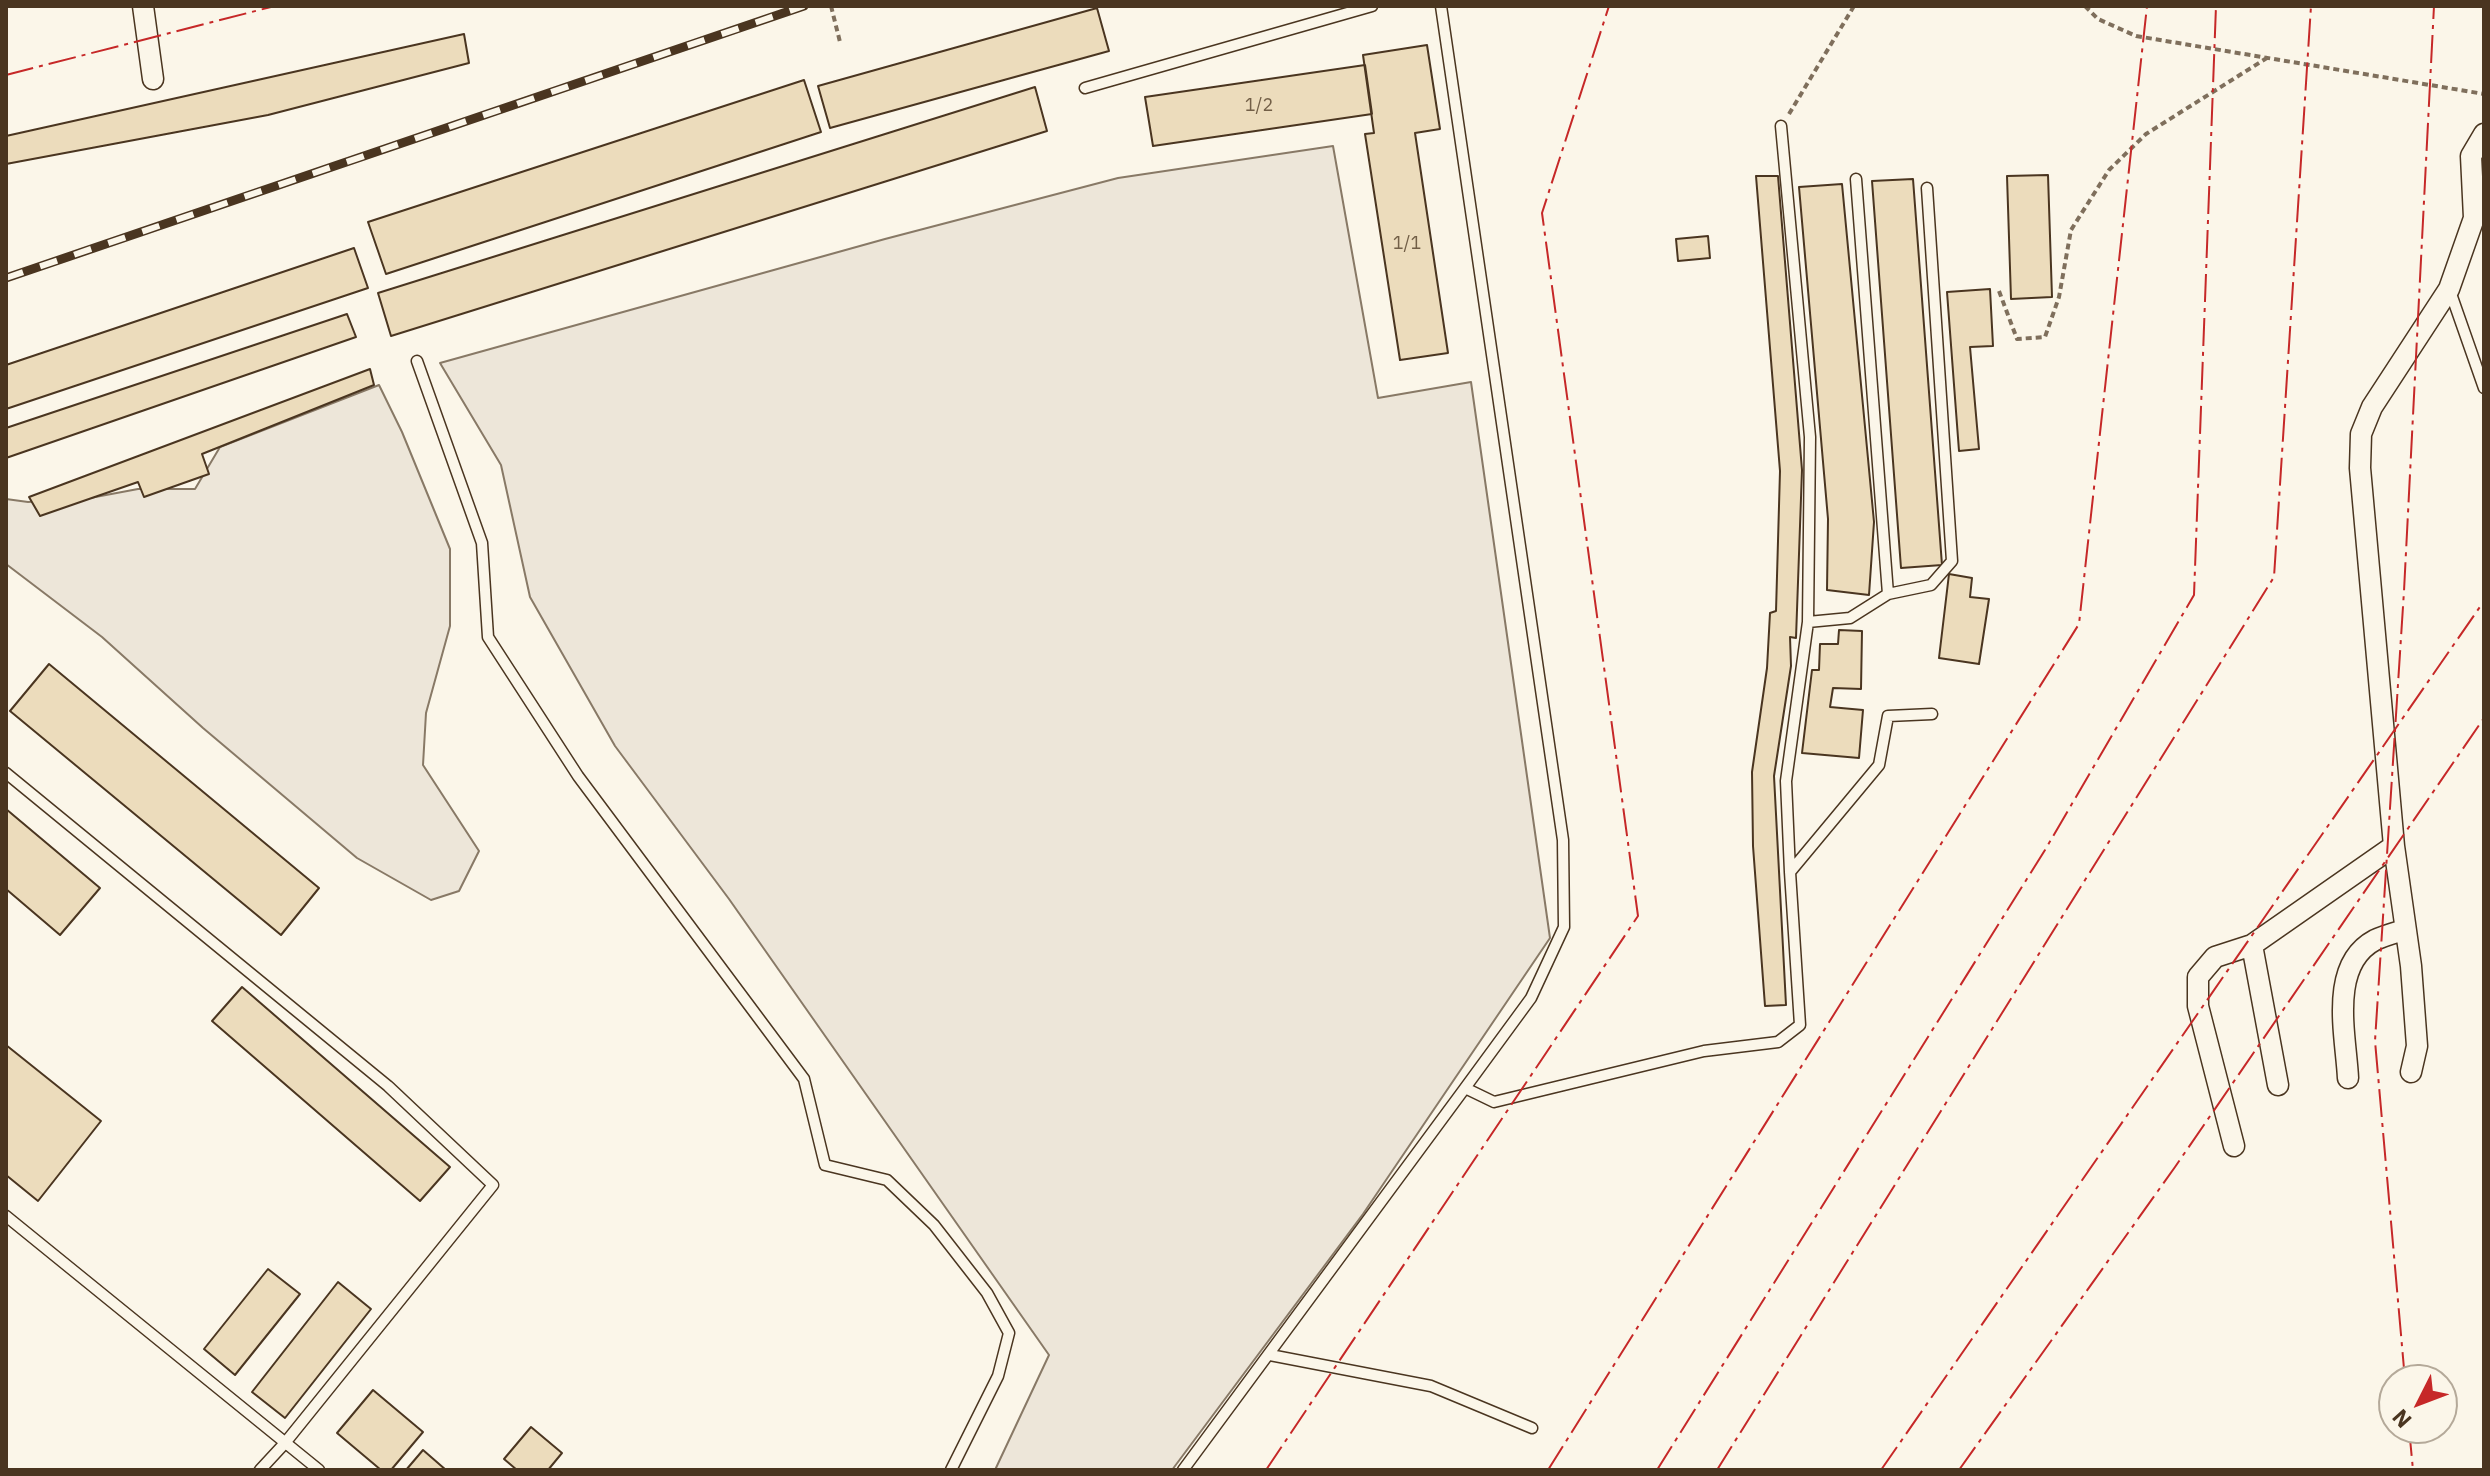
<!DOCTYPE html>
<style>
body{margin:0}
#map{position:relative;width:2490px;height:1476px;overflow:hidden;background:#fbf6e9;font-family:"IBM Plex Sans",sans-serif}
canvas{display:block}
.frame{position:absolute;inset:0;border:8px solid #4a3520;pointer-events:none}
.north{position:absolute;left:2378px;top:1364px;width:80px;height:80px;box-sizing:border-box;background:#fbf6e9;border:2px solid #b4a999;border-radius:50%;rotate:228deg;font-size:22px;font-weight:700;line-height:32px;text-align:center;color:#4a3520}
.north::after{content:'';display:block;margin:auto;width:28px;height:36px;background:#c62828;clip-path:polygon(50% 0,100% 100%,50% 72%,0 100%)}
</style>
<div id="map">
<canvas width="2490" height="1476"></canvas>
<div class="frame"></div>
<div class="north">N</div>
</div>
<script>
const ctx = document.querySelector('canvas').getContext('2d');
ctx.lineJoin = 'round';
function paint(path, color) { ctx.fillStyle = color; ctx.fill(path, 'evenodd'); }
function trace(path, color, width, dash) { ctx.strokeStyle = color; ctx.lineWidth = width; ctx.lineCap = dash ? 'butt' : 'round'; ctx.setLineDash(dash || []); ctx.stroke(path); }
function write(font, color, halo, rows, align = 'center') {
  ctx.font = font + ' "IBM Plex Sans",sans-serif'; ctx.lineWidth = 6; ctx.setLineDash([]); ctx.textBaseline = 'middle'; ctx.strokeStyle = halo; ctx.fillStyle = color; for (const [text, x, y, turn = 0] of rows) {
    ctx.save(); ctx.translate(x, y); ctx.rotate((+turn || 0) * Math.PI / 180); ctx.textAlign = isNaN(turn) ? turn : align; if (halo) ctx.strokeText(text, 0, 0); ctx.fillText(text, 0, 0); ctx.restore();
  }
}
const green = new Path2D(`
 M1333,146L1378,398L1471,382L1550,938L1363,1214L1172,1470H995L1049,1355L729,899L615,746L530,597L501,465L440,363L885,239L1118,178Z
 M379,385L402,432L450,549V626L426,713L423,765L479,851L459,891L431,900L357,858L203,728L102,637L6,564V499L28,502L90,498L138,489H195L220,447Z`);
paint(green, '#ede6d9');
trace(green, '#887966', 2);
const building = new Path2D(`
 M1097,8L1109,51L830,128L818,86Z
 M464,34L469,63L268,115L6,164V136Z
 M1427,45L1440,129L1415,133L1448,353L1400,360L1365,134L1374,133L1363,55Z
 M1365,65L1372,114L1153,146L1145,97Z
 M804,80L821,132L386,274L368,222Z
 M1035,87L1047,131L391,336L378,293Z
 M2048,175L2052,297L2011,299L2007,176Z
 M1756,176H1778L1802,470L1796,638L1790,637L1791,666L1774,776L1786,1005L1765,1006L1753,846L1752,772L1767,668L1770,613L1776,611L1780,471Z
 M1913,179L1942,565L1901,568L1872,181Z
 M1842,184L1874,522L1869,595L1827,590L1828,519L1799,187Z
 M1708,236L1710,258L1678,261L1676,239Z
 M354,248L368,288L6,409V365Z
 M1990,289L1993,346L1970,347L1979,449L1959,451L1947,292Z
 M347,314L356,337L6,458V428Z
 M370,369L374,385L202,454L209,474L144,497L138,482L40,516L29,497Z
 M1949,574L1972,578L1970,597L1989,599L1979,664L1939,658Z
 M1839,630L1862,631L1861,689L1833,688L1830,707L1863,710L1859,758L1802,753L1812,670H1819L1820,644H1838Z
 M49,664L319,888L281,935L10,711Z
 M6,809L100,888L60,935L6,889Z
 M242,987L450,1167L420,1201L212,1021Z
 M6,1045L101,1121L38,1201L6,1175Z
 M268,1269L300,1294L235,1375L204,1349Z
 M338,1282L371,1309L285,1418L252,1392Z
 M373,1390L423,1432L391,1470H381L337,1433Z
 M531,1427L562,1453L548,1470H517L504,1459Z
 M423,1450L446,1470H406Z`);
paint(building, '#ecdcbc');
trace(building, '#4a3520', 2);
const lane = new Path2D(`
 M1441,6L1563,840L1564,927L1531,998L1465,1088
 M1085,88L1372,6
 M1781,126L1810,437L1808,622L1786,781L1790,872
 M1856,179L1888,594
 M2450,291L2484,388
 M417,361L482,543L488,637L578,776L804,1079L825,1165L887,1180L934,1225L987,1293L1009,1333L998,1376L951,1470
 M1808,622L1850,618L1888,594L1931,585L1952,561L1927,188
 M6,773L388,1086L493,1185L285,1443L260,1470
 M6,1216L319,1470
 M1270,1355L1431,1386L1532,1428
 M1183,1470L1465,1088L1494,1102L1704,1051L1778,1042L1800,1025L1790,872L1879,765L1888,716L1932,714`);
const street = new Path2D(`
 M143,6L153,79
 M2252,945L2278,1085
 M2411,1072L2417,1046L2411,966L2394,846L2360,468L2361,434L2372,407L2449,289L2474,218L2471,156L2484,134
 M2348,1078C2346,1036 2328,965 2375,940C2383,936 2394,933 2404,930
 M2234,1146L2198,1006V977L2215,957L2252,945L2394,846`);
trace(lane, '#4a3520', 13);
trace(street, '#4a3520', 23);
trace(new Path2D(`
 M831,6L840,42
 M2085,6L2098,19L2136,36L2484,94
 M1789,114L1854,6
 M1999,291L2017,339L2045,337L2059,297L2071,230L2109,170L2146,134L2270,56`), '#7f6f5c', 4, [6, 4]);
trace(lane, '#fbf6e9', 10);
trace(street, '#fbf6e9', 20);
const rail = new Path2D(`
 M6,278L804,6`);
trace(rail, '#4a3520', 9);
trace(rail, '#fbf6e9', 6, [18]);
trace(new Path2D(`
 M6,75L275,6
 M2405,1380L2375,1041L2404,591L2434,6
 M2409,1428L2413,1470
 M1266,1470L1638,916L1542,213L1609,6
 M1548,1470L2079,624L2147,6
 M1657,1470L2045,850L2194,595L2216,6
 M1717,1470L2274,577L2311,6
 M1881,1470L2484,601
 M1959,1470L2175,1167L2484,718`), '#c62828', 2, [28, 6, 4, 6]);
write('18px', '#725f47', null, [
 ["1/2",1259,106],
 ["1/1",1407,244]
]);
</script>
